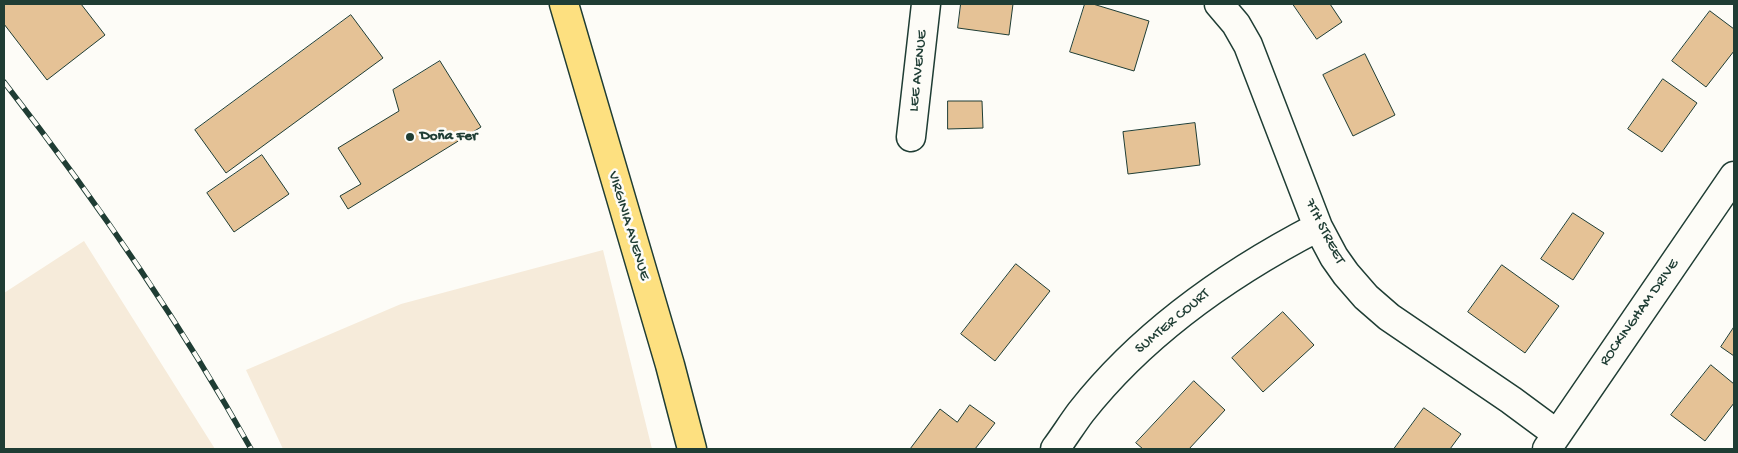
<!DOCTYPE html>
<meta charset="utf-8">
<style>
body{margin:0}
#map{position:relative;width:1738px;height:453px;overflow:hidden;background:#fdfcf7;font-family:"Gochi Hand",sans-serif}
canvas{display:block}
.frame{position:absolute;inset:0;border:5px solid #1f3d34;pointer-events:none}
</style>
<div id="map">
<canvas width="1738" height="453"></canvas>
<div class="frame"></div>
</div>
<script>
const ctx = document.querySelector('canvas').getContext('2d');
ctx.lineJoin = 'round';
function paint(path, color) { ctx.fillStyle = color; ctx.fill(path, 'evenodd'); }
function trace(path, color, width, dash) { ctx.strokeStyle = color; ctx.lineWidth = width; ctx.lineCap = dash ? 'butt' : 'round'; ctx.setLineDash(dash || []); ctx.stroke(path); }
function write(font, color, halo, rows, align = 'center') {
  ctx.font = font + ' "Gochi Hand",sans-serif'; ctx.lineWidth = 5; ctx.setLineDash([]); ctx.textBaseline = 'middle'; ctx.strokeStyle = halo; ctx.fillStyle = color; for (const [text, x, y, turn = 0] of rows) {
    ctx.save(); ctx.translate(x, y); ctx.rotate((+turn || 0) * Math.PI / 180); ctx.textAlign = isNaN(turn) ? turn : align; if (halo) ctx.strokeText(text, 0, 0); ctx.fillText(text, 0, 0); ctx.restore();
  }
}
paint(new Path2D(`
 M84,241L215,449H4V293Z
 M603,250L652,449H283L246,370L401,304Z`), '#f6ebda');
const building = new Path2D(`
 M4,4H81L105,35L47,80L4,24Z
 M961,4H1013L1009,35L958,28Z
 M1085,4H1093L1149,21L1134,71L1070,52Z
 M1293,4H1330L1342,22L1317,39Z
 M1710,11L1734,29V51L1706,87L1672,61Z
 M351,15L383,58L226,173L195,130Z
 M1365,54L1395,115L1353,136L1323,75Z
 M440,61L481,127L348,209L340,196L361,184L338,148L399,111L393,90Z
 M1663,79L1697,103L1662,152L1628,129Z
 M948,101H982L983,128L948,129Z
 M1195,123L1200,165L1128,174L1123,132Z
 M262,155L289,194L234,232L207,193Z
 M1573,213L1604,233L1573,280L1541,259Z
 M1016,264L1050,291L995,361L961,334Z
 M1502,265L1559,306L1525,353L1468,312Z
 M1283,312L1314,345L1263,392L1232,358Z
 M1734,327V356L1721,347Z
 M1711,365L1734,384V403L1705,441L1671,415Z
 M1194,381L1225,410L1189,449H1143L1136,443Z
 M970,405L995,423L975,449H910L940,409L957,422Z
 M1424,408L1461,434L1450,449H1394Z`);
paint(building, '#e5c296');
trace(building, '#1f3d34', 1);
const minor = new Path2D(`
 M1219,4L1236,24L1248,45L1318,227L1334,257L1346,274L1366,297L1389,317L1511,400L1557,434
 M911,137L926,4
 M1055,449C1064,437 1072,424 1081,412C1144,332 1229,273 1318,227
 M1547,449L1734,176`);
const major = new Path2D(`
 M564,4L670,365L692,449`);
trace(minor, '#1f3d34', 31);
trace(major, '#1f3d34', 31);
trace(minor, '#fdfcf7', 28);
trace(major, '#fde080', 28);
const rail = new Path2D(`
 M4,82C94,198 179,320 251,449`);
trace(rail, '#1f3d34', 5.5);
trace(rail, '#fdfcf7', 4, [11]);
for (const [x, y, r, color] of [
 [410,137,5,"#1f3d34"]
]) { const dot = new Path2D(); dot.arc(x, y, r, 0, 2 * Math.PI); ctx.fillStyle = color; ctx.fill(dot); trace(dot, '#fdfcf7', 2); }
write('15px', '#1f3d34', '#fdfcf7', [
 ["LEE AVENUE",919,71,-84],
 ["VIRGINIA AVENUE",628,226,73],
 ["7TH STREET",1324,232,63],
 ["ROCKINGHAM DRIVE",1640,313,-55],
 ["SUMTER COURT",1173,322,-40]
]);
write('bold 15px', '#1f3d34', '#fdfcf7', [
 ["Doña Fer",420,137]
], 'left');
</script>
